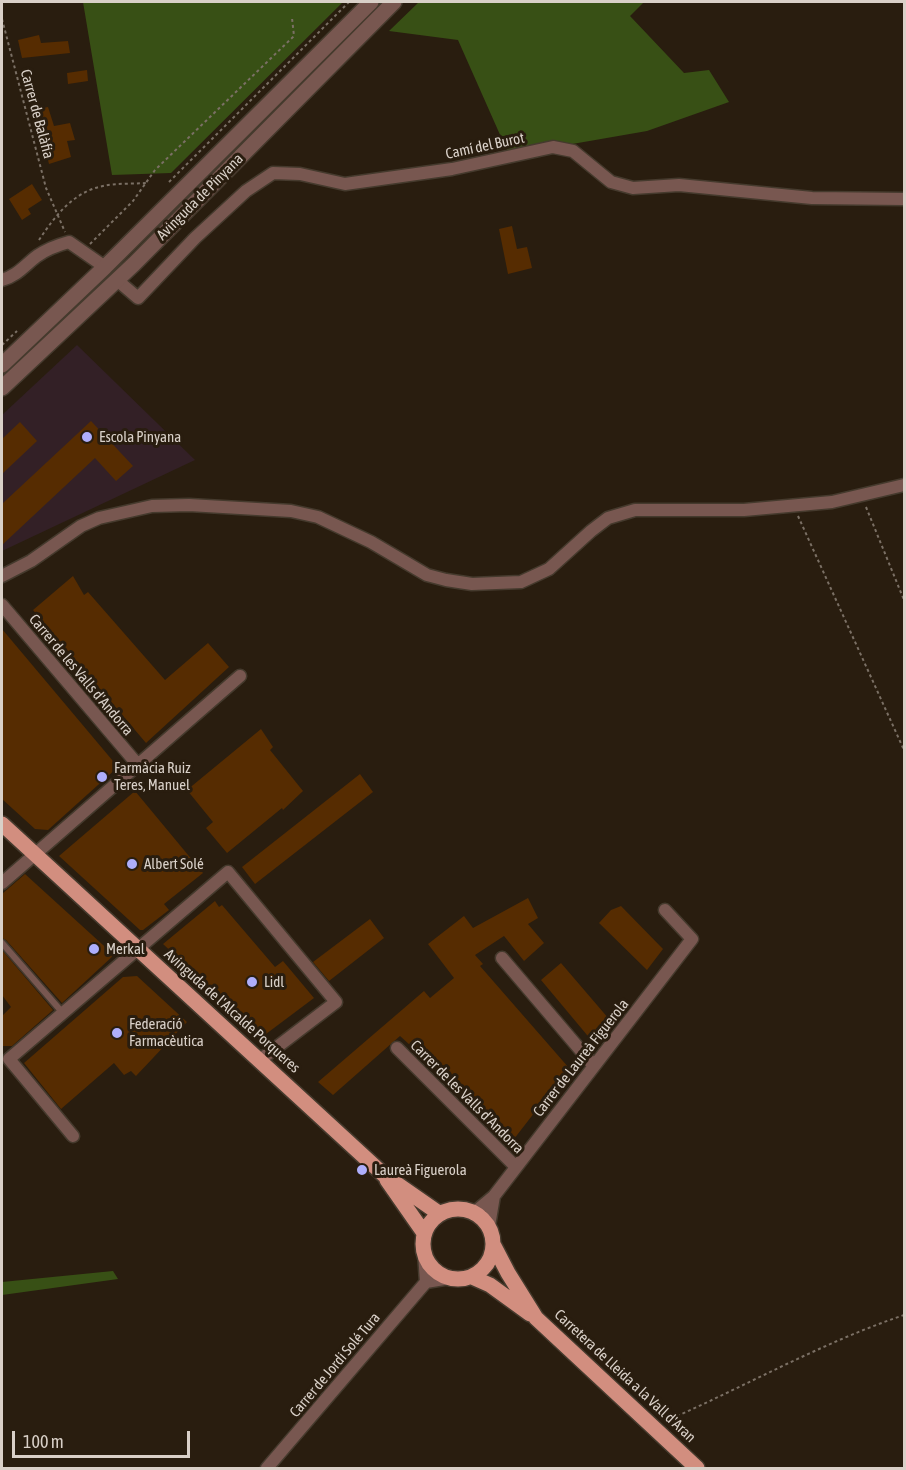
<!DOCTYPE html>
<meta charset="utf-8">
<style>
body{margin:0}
#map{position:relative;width:906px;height:1470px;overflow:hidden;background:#291d0f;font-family:"Asap Condensed",sans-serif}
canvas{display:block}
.frame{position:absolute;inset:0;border:3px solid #d9d0c8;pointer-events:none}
.scale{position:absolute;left:12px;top:1431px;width:178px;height:27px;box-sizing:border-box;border:3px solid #d9d0c8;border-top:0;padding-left:8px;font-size:18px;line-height:21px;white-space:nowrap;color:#d9d0c8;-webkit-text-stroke:4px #291d0f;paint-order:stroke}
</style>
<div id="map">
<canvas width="906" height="1470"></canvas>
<div class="frame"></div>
<div class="scale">100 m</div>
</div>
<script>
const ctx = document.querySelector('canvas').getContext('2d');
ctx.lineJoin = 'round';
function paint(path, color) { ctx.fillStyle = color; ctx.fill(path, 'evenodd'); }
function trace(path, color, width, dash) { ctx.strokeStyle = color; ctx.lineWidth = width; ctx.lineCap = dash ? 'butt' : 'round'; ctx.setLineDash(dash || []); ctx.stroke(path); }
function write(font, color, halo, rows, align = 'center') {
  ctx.font = font + ' "Asap Condensed",sans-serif'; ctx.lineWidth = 6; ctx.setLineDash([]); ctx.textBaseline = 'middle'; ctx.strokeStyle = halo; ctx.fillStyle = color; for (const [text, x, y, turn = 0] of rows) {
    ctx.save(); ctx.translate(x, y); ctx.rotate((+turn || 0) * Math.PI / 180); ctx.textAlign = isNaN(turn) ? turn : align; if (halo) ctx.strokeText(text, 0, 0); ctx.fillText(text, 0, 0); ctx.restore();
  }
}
paint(new Path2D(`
 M77,345L195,460L2,551V415Z`), '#332026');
paint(new Path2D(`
 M83,2H343L171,173L112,175Z
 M419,2H644L630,16L684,73L709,70L729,102L647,131L509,155L458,40L389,31Z
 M113,1271L118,1279L2,1295V1282Z`), '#385015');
paint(new Path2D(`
 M39,35L41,43L68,41L70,53L22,58L18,40Z
 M87,70L88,81L68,84L67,73Z
 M48,107L54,126L70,123L75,140L67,141L71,157L49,164L37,118L39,117L38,109Z
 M32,184L42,200L28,209L31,214L22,220L9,199Z
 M512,226L517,249L527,247L532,268L508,274L499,229Z
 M91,421L133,466L116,481L95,458L2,545V504Z
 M20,422L37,441L2,474V439Z
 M73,576L84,595L88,592L165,680L208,643L229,667L146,743L33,610Z
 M2,629L118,767L48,830L35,829L2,799Z
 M261,729L273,747L270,750L303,791L283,810L282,808L227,853L206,828L213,822L187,790Z
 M360,774L373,792L255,884L242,867Z
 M135,791L203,873L164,904L169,910L143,930H140L59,856Z
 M25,874L114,955L62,1003L6,940L2,938V894Z
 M528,898L538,918L528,924L544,943L524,961L504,936L475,955L483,964L480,966L569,1068L514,1139L400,1036L333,1095L318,1082L424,991L430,998L454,978L428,944L464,916L473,928Z
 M215,901L219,907L222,905L275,967L283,961L314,998L262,1037L163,944Z
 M621,906L663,949L647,970L599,923L611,910Z
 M370,919L384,938L329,981L313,962Z
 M2,950L53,1010L12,1046H2V1016L11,1007L2,995Z
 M561,963L609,1019L592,1041L541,980Z
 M137,976L187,1022L136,1076L131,1071L124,1075L114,1063L61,1109L24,1063L123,977Z`), '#562c01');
const service = new Path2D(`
 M2,943L62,1012`);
const minor = new Path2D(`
 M2,280C17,276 25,265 37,256C47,249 58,245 69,242L105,267
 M117,280L138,298L195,238L246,191L273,173L300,174L345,184L452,169L553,147L573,151L611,182L633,188L679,185L812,198L904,199
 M2,576L31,561L81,526L99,518L152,506L189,505L291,511L318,517L371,542L427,575L446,580L472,584L521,582L549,569L591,531L608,518L635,510H744L832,502L904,485
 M2,605L138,765
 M2,883L240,676
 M502,958L594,1066
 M397,1048L516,1167
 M73,1136L9,1059L228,872L336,1002L260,1060
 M475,1212L494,1196L692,939L665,910
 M489,1226L494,1196
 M426,1282L450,1278
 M267,1468L426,1282L424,1253`);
const tertiary = new Path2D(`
 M2,365L105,267L371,2
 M2,388L134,264L394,2`);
const primary = new Path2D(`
 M2,824L384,1175L440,1214
 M387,1180L424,1233
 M423 1244a35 35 0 1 1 70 0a35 35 0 1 1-70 0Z
 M494,1246L508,1273L536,1318L697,1468
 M472,1277L490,1285L530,1314`);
trace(service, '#453a2d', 9);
trace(minor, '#453a2d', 15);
trace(tertiary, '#453a2d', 18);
trace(primary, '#453a2d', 18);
trace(new Path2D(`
 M2,19L46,188L65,232
 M169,182L349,2
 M39,240C55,216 73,192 103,186C116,183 132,184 146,183
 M90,244L133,201L155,170L294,36L292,18
 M2,345L17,331
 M866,507L904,600
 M798,516L904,750
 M666,1421C746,1386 821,1343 904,1315`), '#7b7065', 2, [3, 3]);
trace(service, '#785750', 6);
trace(minor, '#785750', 12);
trace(tertiary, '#785750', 15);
trace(primary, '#d28e7f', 15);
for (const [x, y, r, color] of [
 [87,437,6,"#aeaefb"],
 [102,777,6,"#aeaefb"],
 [132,864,6,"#aeaefb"],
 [94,949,6,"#aeaefb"],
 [252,982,6,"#aeaefb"],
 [117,1033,6,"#aeaefb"],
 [362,1170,6,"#aeaefb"]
]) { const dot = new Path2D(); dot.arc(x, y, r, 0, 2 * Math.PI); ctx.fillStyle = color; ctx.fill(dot); trace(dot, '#291d0f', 2); }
write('15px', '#d9d0c8', '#291d0f', [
 ["Carrer de Balàfia",37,114,75],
 ["Camí del Burot",485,146,-12],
 ["Avinguda de Pinyana",200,197,-45],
 ["Carrer de les Valls d'Andorra",81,675,50],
 ["Avinguda de l'Alcalde Porqueres",232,1011,42],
 ["Carrer de Laureà Figuerola",581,1058,-52],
 ["Carrer de les Valls d'Andorra",467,1097,45],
 ["Carrer de Jordi Solé Tura",335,1365,-50],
 ["Carretera de Lleida a la Vall d'Aran",625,1376,43]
]);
write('15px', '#d9d0c8', '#291d0f', [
 ["Escola Pinyana",99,437],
 ["Farmàcia Ruiz",114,768],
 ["Teres, Manuel",114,785],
 ["Albert Solé",144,864],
 ["Merkal",106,949],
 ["Lidl",264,982],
 ["Federació",129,1024],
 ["Farmacèutica",129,1041],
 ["Laureà Figuerola",374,1170]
], 'left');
</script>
